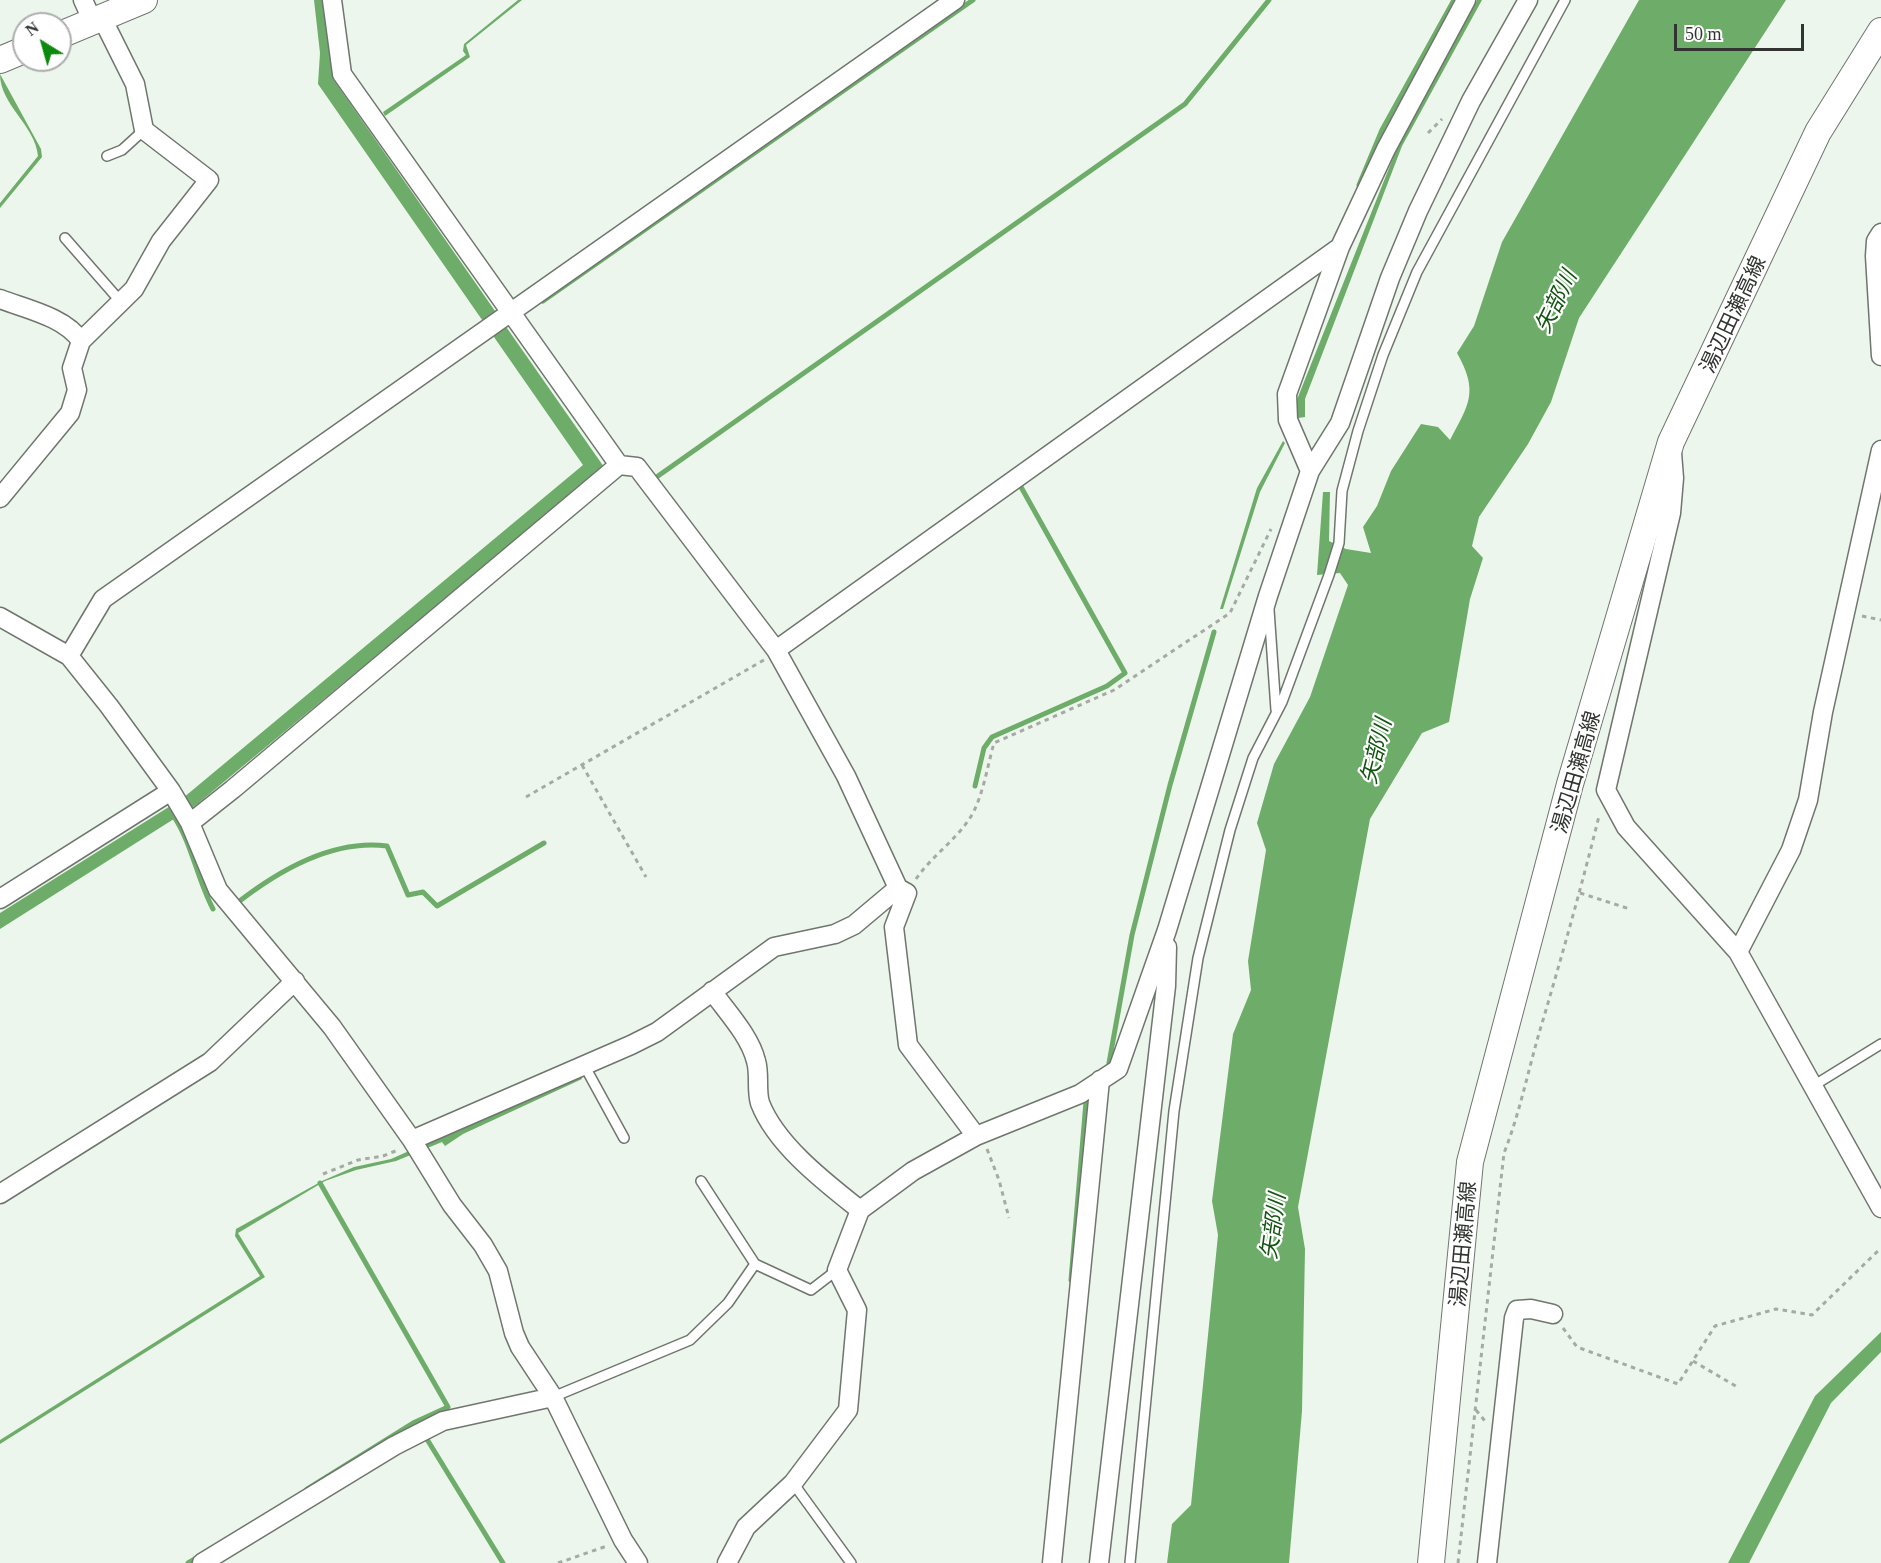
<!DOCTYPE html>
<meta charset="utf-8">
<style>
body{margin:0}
#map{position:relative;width:1881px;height:1563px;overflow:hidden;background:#edf6ec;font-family:Georgia,serif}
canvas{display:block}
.north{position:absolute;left:12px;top:12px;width:60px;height:60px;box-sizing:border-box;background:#fff;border:2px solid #adaead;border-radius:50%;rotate:323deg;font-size:16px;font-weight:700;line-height:24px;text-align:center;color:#313431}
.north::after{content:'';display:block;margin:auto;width:21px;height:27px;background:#0e890f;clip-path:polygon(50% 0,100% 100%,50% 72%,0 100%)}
.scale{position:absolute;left:1674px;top:24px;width:130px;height:27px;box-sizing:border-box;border:3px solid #313431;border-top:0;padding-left:8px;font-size:18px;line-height:21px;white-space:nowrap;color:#313431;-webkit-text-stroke:4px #fff;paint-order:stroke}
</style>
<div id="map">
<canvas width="1881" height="1563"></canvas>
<div class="north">N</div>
<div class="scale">50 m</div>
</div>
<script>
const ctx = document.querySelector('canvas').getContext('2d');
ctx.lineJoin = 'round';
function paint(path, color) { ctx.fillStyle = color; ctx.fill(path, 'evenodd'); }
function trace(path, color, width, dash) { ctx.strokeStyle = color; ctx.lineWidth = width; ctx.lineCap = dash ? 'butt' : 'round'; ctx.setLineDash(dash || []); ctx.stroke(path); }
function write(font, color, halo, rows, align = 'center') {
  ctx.font = font + ' Georgia,"Noto Sans JP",serif'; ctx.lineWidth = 4.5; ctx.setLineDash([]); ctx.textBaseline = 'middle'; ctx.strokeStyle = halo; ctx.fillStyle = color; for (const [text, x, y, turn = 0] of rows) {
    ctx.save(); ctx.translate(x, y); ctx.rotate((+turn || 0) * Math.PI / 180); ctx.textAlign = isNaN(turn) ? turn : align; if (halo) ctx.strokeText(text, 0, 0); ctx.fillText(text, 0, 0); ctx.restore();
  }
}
paint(new Path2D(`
 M314,0H325L333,79L604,467L196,805L0,929V913L183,798L583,465L318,84L320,53Z
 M518,0H522L466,45L470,57L385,116L383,112L466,55L463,51L464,44Z
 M1477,0H1482L1402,146L1305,399V417L1298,418L1296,402L1399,143Z
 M1639,0H1786L1579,318L1551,402L1528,444L1479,517L1472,546L1483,558L1470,599L1449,722L1422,733L1370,819L1298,1207L1305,1249L1302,1411L1289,1563H1167L1172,1524L1191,1505L1218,1235L1212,1201L1233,1034L1251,990L1248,961L1266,850L1257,823L1274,764L1310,697L1348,585L1340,573L1317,575L1323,492H1330L1329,541L1346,549L1371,553L1363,527L1377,506L1391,471L1421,424L1438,427L1450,440C1469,404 1479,392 1457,353L1474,326L1502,242Z
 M0,74L41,149L42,157L0,208V203L38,156C35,125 0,105 0,74Z
 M1283,441L1285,443L1260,492L1223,609H1220L1257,488Z
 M580,1075L582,1079L463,1134L445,1146L442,1142L396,1161L356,1170L325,1181L238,1233L265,1277L0,1444V1440L260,1276L235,1236L236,1229L322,1181L354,1167L391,1159Z
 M1881,1332V1352L1831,1403L1749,1563H1728L1815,1396Z`), '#6dad69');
trace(new Path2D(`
 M1359,185L1382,130L1454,0
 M543,301L973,0
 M658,476L1185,104L1269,0
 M975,786L984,748L992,737L1107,686L1125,673L1021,487
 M173,815C192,843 197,879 213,909
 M237,903C278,871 333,839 387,846L408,895L423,892L437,906L544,843
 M1109,1063L1132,935L1170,785L1214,632
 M1071,1280L1086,1102
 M425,1436L503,1563
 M307,1489L413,1423L448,1407L320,1183
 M188,1563L200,1556`), '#6dad69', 5);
const lane = new Path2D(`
 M107,156L122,150L144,130
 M65,238L121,302
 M1269,610L1276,710
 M584,1065L624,1138
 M1813,1086L1881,1044
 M701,1181L755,1264
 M553,1397L690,1340L728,1303L755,1264L811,1290L837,1270
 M793,1483L851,1563
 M1130,1563L1174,1111L1198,958L1230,830L1253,758L1282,702L1329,575L1339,543L1342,491L1358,431L1383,355L1417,272L1565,0`);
const street = new Path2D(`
 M83,0L93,22
 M332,0L342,74L619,465L637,467L776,650L846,776L898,888L907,893L894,927L908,1045L976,1136
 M1881,233L1876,241L1875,256L1881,356
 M0,299C26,309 65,317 81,341
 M1672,453L1674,478L1671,513L1606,790L1626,827L1738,952L1881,1208
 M1310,471L1288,420L1287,394L1340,247L1386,149L1466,0
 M0,498L70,413L77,390L72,368L81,341L134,289L161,241L209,180L144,130L135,84L102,18
 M0,617L69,656L109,706L171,791L190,823L218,890L332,1027L412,1140L452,1205L483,1245L498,1271L514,1333L520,1347L553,1397L623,1540L638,1563
 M776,650L1340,247
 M69,656L103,599L955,0
 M190,823L233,789L619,465
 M0,899L171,791
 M1738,952L1791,850L1808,800L1823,712L1881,450
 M712,991C727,1012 750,1036 756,1061C760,1074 756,1090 760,1103C776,1145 826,1183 860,1210
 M412,1140L631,1045L657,1032L774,947L835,934L854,925L898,888
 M0,1194L210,1062L295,981
 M202,1563L394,1446L443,1421L553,1397
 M727,1563L746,1527L793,1483L848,1410L857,1310L837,1270L860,1210L913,1171L976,1136L1080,1094L1118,1069L1167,930L1268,596L1310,471L1340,423L1390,278L1418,211L1471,101L1528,0
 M1052,1563L1100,1080
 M1099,1563L1166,986L1167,947
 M1487,1563L1514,1318L1517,1310L1531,1309L1553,1314`);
const secondary = new Path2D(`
 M60,35L144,0
 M0,60L24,50
 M1431,1563L1470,1162L1570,784L1671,442L1818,132L1881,31`);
trace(lane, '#6f766e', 12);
trace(street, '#6f766e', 21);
trace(secondary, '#6f766e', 28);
trace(new Path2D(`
 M1428,133L1442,119
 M1862,616L1881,620
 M582,765L646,877
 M526,797L764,660
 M916,879C933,854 960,838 974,811C984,790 988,764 994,743L1114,690L1230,613L1271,529
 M1580,893L1630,909
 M987,1149L999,1180L1009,1218
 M323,1174L358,1160L383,1156L398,1150
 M1563,1328L1577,1347L1678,1384L1715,1326L1776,1309L1812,1315L1881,1248
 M1693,1361L1739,1388
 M1476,1410L1485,1421
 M558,1563L607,1546
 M1458,1563L1504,1153C1521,1110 1529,1065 1543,1020C1563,952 1582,885 1599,816`), '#a5aba4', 3, [4.5, 4.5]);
trace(lane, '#fff', 9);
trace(street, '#fff', 18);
trace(secondary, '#fff', 26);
write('21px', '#313431', '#fff', [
 ["湯辺田瀬高線",1732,314,-65],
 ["湯辺田瀬高線",1575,772,-74],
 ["湯辺田瀬高線",1462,1244,-85]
]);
write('italic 22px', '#125410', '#fff', [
 ["矢部川",1555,301,-64],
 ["矢部川",1375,751,-76],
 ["矢部川",1272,1226,-82]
]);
</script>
